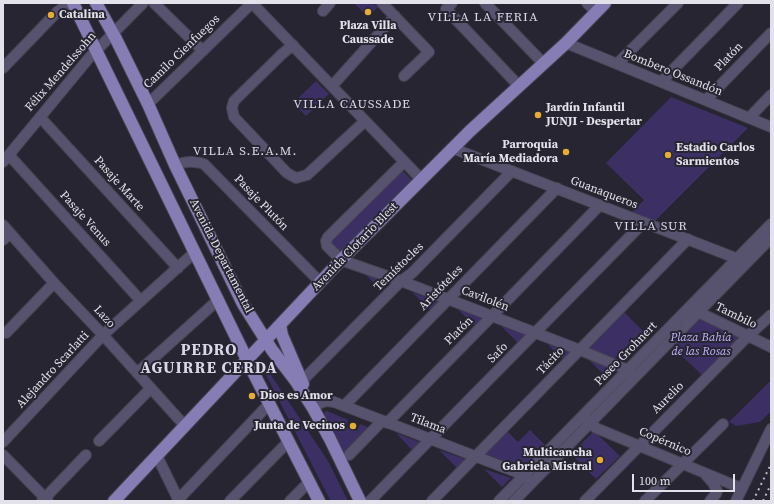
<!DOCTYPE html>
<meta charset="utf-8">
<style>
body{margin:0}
#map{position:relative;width:774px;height:504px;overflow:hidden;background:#272531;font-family:"Source Serif 4",serif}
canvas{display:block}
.frame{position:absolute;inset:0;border:4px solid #e3e1ea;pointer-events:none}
.scale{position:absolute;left:632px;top:474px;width:103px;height:18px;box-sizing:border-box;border:2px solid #e3e1ea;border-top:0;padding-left:5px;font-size:12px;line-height:14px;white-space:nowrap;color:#e3e1ea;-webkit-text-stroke:3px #272531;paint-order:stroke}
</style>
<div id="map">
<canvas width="774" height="504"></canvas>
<div class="frame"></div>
<div class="scale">100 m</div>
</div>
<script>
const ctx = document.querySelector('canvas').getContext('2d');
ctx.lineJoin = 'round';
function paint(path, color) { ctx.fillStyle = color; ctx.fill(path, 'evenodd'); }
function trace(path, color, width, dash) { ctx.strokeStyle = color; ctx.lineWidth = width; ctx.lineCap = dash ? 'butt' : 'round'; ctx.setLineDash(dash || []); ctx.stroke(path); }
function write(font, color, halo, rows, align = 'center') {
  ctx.font = font + ' "Source Serif 4",serif'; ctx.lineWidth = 4; ctx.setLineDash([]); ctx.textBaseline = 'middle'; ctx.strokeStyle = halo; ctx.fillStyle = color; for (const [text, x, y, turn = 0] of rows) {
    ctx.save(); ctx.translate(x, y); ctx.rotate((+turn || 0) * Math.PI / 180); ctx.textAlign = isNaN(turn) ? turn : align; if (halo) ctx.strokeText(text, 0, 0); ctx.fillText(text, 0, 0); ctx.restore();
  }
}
paint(new Path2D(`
 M354,3H374L378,7L368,17Z
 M316,81L329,94L306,116L293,103Z
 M671,97L748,128L654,222L631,213L644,200L606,163Z
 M400,171L404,172L411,179V182L338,256L326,243Z
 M363,272L390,281L381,290Z
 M412,292L439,302L430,310Z
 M457,309L484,318L475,326Z
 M624,312L643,331L614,359L589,349Z
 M699,318L740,337L702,375L671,346Z
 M501,326L527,335L519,344Z
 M547,344L573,353L565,361Z
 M588,359L614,368L606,377Z
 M265,366L328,461L348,501H331L328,496L263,369Z
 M771,380V409L769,413L760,422L736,426L729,422Z
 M327,411L348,420L346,427L357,431L360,424L370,428L343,456L323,414L324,412Z
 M504,428L518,442L530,430L546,446L524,469L480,452Z
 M594,431L620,456L596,479L571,454Z
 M396,433L422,443L413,451Z
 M439,450L465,459L457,468Z
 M484,469L511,478L502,487Z`), '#3c2f64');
const minor = new Path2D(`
 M154,3L203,51
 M252,3L421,179
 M382,3L429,52L404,76
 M452,3L446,9L519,86
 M485,3L544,64
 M587,3L596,12
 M323,11L330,3
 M566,43L771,127
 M293,45L282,54L234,101L232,108L234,117L287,173L296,178L307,175L365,121
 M617,64L678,3
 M3,68L57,12L69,3
 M661,82L738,3
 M332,86L395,16
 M706,100L771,33
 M148,104L252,3
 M40,117L178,268
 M749,118L771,95
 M452,148L733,257L740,264
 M9,155L141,301
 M3,162L89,58L143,3
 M404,162L328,237L326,241L327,246L341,260L401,281L580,350L628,370L635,377
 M175,165C187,161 192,161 204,164L320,282
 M3,225L54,283L103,335L185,426
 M3,240L10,233
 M694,308L698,312L771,347
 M6,333L54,283
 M137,373L218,300
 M302,381L401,281L412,273L512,171
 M344,406L557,188
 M313,408C321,402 324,400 334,402L524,475L528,479
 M585,418L596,428L741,488
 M387,423L492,316L600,205
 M99,441L151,388
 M3,442L103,335L195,252
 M3,455L48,501
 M349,455L382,421
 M157,456L179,501
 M706,475L713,483L717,491L716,494L710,501
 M42,501L86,455
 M177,501L269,404
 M230,501L289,441
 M290,501L309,482
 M370,501C461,407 553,315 644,222
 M432,501L688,239
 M499,501L771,224
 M514,501L771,238
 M585,501L748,336L771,315
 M645,501L723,424
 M736,501L771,429`);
const major = new Path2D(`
 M73,3L252,370L319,501
 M96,3L116,39L148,104L175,165L243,304L272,350L295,380L313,408L330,439L360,501
 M280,325L282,335L303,384
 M114,501L341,260L470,131L566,43L605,3`);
trace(minor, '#45434f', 12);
trace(major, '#45434f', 14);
trace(minor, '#57526e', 10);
trace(major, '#877db5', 12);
trace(new Path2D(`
 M753,501L771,464
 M763,501L771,484`), '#bbb9c3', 2, [2, 4]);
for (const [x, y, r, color] of [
 [368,12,4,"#e5ad35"],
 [51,15,4,"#e5ad35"],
 [538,115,4,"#e5ad35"],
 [566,152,4,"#e5ad35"],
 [668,155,4,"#e5ad35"],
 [252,396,4,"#e5ad35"],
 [353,426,4,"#e5ad35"],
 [600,460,4,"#e5ad35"]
]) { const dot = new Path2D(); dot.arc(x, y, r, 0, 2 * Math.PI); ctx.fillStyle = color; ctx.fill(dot); trace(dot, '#272531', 1.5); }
write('bold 12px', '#e3e1ea', '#272531', [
 ["Catalina",59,15],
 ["Plaza Villa",368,26,"center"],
 ["Caussade",368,40,"center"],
 ["Jardín Infantil",546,108],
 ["JUNJI - Despertar",546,122],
 ["Parroquia",558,145,"right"],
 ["María Mediadora",558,159,"right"],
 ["Estadio Carlos",676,148],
 ["Sarmientos",676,162],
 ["Dios es Amor",260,396],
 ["Junta de Vecinos",345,426,"right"],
 ["Multicancha",592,453,"right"],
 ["Gabriela Mistral",592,467,"right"]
], 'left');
write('12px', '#e3e1ea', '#272531', [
 ["Camilo Cienfuegos",182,52,-44],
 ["Platón",729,57,-46],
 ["Félix Mendelssohn",61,72,-49],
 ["Bombero Ossandón",673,73,22],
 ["Pasaje Marte",119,184,48],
 ["Guanaqueros",604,193,21],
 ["Pasaje Plutón",261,203,46],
 ["Pasaje Venus",85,219,48],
 ["Avenida Clotario Blest",355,247,-46],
 ["Avenida Departamental",221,256,63],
 ["Temístocles",399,267,-44],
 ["Aristóteles",441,288,-46],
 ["Cavilolén",485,299,21],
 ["Tambilo",736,316,26],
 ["Lazo",104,317,47],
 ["Platón",459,331,-45],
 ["Safo",498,353,-45],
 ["Paseo Grohnert",626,354,-46],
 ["Tácito",551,361,-46],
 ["Alejandro Scarlatti",53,370,-47],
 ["Aurelio",668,398,-45],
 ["Tilama",428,424,21],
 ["Copérnico",665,442,23]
]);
write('italic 12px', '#c0b3fc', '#272531', [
 ["Plaza Bahía",701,338],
 ["de las Rosas",701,352]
]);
ctx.letterSpacing = '1px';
write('13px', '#d9d7e8', '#272531', [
 ["VILLA LA FERIA",483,18],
 ["VILLA CAUSSADE",352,105],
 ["VILLA S.E.A.M.",245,152],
 ["VILLA SUR",651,227]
]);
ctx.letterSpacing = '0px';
ctx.letterSpacing = '1px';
write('bold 16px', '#d9d7e8', '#272531', [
 ["PEDRO",209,351],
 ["AGUIRRE CERDA",209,369]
]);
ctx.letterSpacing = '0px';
</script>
